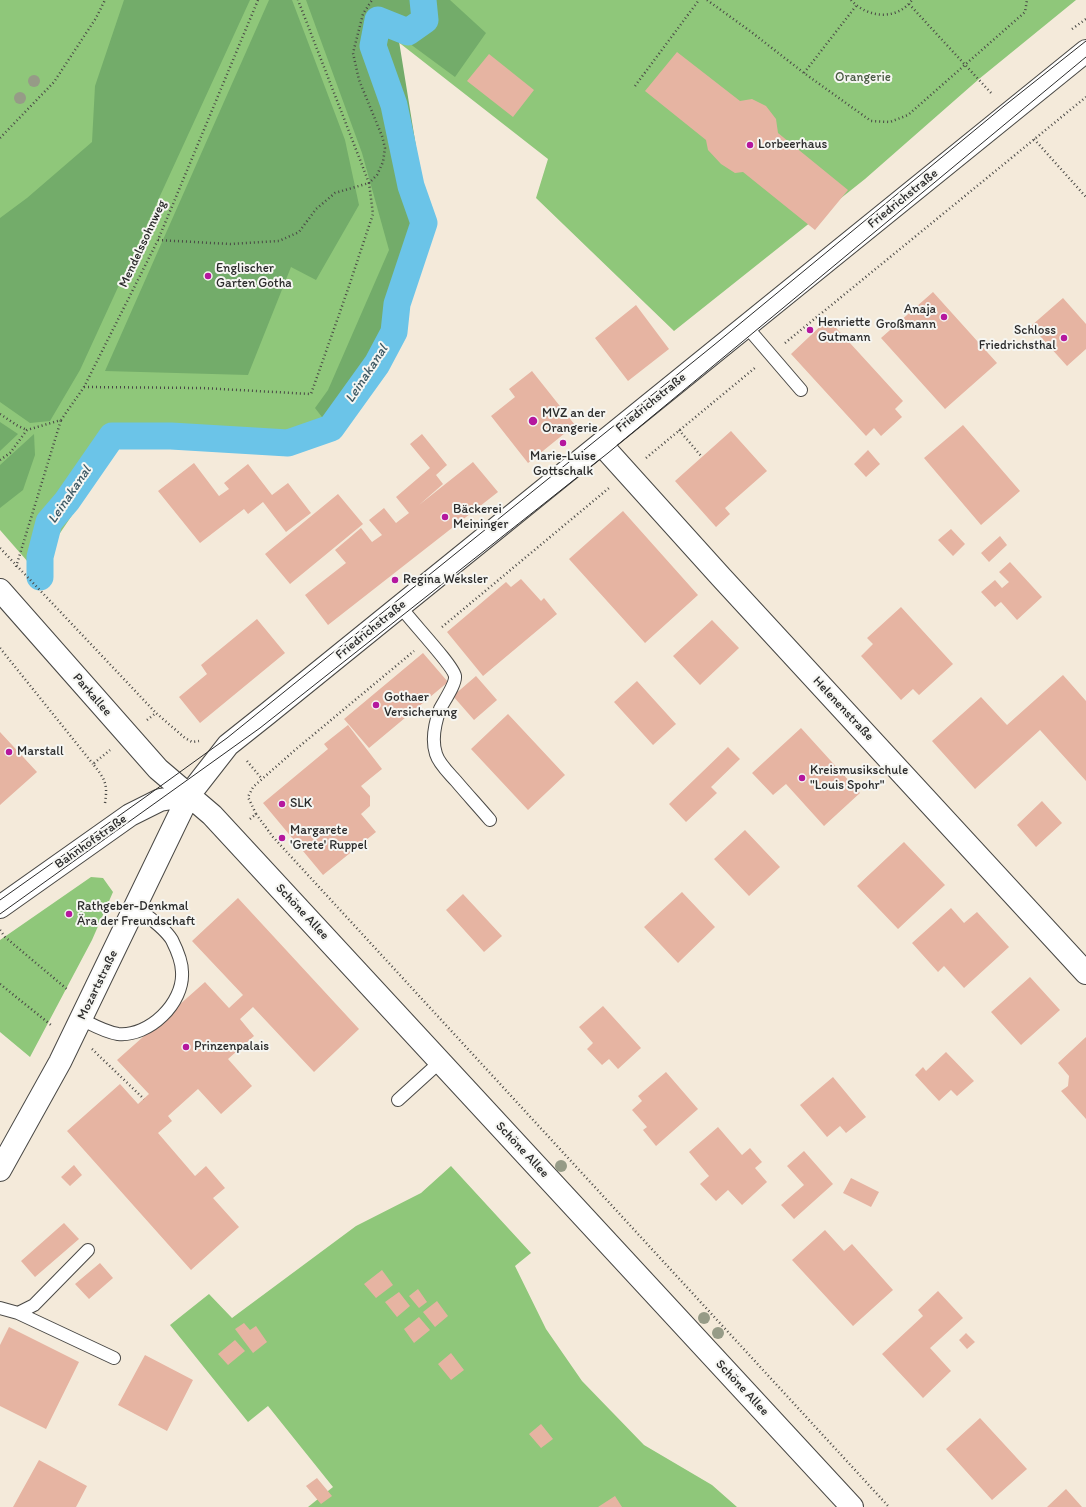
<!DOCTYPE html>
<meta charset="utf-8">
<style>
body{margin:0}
canvas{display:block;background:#f4eada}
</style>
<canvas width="1086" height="1507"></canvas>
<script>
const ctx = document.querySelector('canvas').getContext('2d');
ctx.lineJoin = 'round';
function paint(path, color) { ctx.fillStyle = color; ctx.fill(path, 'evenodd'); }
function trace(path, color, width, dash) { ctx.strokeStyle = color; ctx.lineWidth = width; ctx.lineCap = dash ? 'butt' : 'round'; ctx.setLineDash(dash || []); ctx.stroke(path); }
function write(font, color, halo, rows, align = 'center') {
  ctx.font = font + ' Itim,sans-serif'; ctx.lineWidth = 4; ctx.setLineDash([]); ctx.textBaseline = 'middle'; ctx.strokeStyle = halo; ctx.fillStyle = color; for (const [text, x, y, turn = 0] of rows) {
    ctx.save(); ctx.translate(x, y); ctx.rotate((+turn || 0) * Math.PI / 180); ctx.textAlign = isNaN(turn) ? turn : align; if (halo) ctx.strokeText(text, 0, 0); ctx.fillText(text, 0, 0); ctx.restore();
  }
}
paint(new Path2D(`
 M0,0H1076L979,79L865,179L674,331L536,198L548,159L397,41L429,222L402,330L333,430L287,448L203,442L121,443L35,570L0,530Z
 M91,877L103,878L113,892L92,940L30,1057L0,1032V940Z
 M451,1166L531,1253L515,1266L546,1329L582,1381L644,1445L712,1485L737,1507H308L333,1487L268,1406L248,1422L170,1325L209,1294L232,1318L356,1226L421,1193Z`), '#8fc77a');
paint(new Path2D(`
 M124,0H250L80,370L50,421L30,423L0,402V218L27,198L92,142L95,86Z
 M269,0H292L345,140L359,205L316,280L291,267L248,375L105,371Z
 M306,0H450L486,33L455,77L398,35L428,221L401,330L332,430L315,408L328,390L389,250L362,153Z
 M0,422L18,434L0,451Z
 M34,434L35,455L23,490L0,508V465Z`), '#73ac6a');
trace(new Path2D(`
 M40,577V557L49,522L67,501L112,436H171L288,443L331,428L377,364L394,332L397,304L424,223L411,186L394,105L373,46L378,20L408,32L425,20L423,0`), '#6bc4e8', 27);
paint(new Path2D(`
 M677,52L740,101L752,99L766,106L776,119L778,133L848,190L815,230L743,172L735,173L721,164L708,150L706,140L645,91Z
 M489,54L534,90L513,117L467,81Z
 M933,292L997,363L945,409L881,338Z
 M1063,298L1086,324V349L1067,366L1031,326Z
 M636,305L669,349L628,381L595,338Z
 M828,319L903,401L895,409L902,417L881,436L874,428L866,436L791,354Z
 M532,371L575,425L528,463L491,416L515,397L509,389Z
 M963,425L1020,491L981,525L924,458Z
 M731,431L767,471L725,508L730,514L716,527L675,481Z
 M422,434L447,465L436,475L443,484L419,505L473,462L498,492L328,625L305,595L346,563L335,550L361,528L372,542L382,535L369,520L384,508L396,523L409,513L396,497L430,468L410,444Z
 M868,450L880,464L866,477L854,464Z
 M194,463L219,496L229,489L224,483L248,464L272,495L288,483L311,513L286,532L263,502L248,514L244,509L200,543L158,491Z
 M338,494L363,524L290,584L265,554Z
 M623,511L698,595L645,643L569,559Z
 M951,529L965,544L953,556L938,540Z
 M1000,536L1007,545L989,562L981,553Z
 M1010,562L1042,597L1017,620L1001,602L995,607L981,592L995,580L1002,588L1009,582L999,572Z
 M521,579L541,601L544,598L557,614L483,676L447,632L506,582L511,587Z
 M901,607L953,664L919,695L913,689L901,700L861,656L873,644L867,638Z
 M257,619L285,653L200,723L179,697L207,674L201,665Z
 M712,620L739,648L700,685L673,656Z
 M423,653L448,682L369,748L344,719Z
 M1063,675L1086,701V781L1040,730L975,789L932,741L981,697L1007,725Z
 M476,676L497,700L474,720L453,696Z
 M637,681L676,724L653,745L614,702Z
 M508,714L565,775L528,810L471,749Z
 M348,725L382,769L361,786L370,796V806L361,814L376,832L323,875L263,803L328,749L324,744Z
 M801,728L860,793L824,826L786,784L773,795L752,773Z
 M0,732L37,772L0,805Z
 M728,747L740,759L711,787L717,793L686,822L669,804Z
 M1042,801L1062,823L1036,847L1017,825Z
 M745,830L780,867L749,896L714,859Z
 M904,842L945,885L898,929L857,886Z
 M682,892L715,927L678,963L644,927Z
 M463,894L502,936L484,952L446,910Z
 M238,898L359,1029L314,1072L253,1007L240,1019L254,1036L228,1059L252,1086L221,1114L198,1089L168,1116L172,1121L158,1133L195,1176L206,1166L225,1188L213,1198L239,1227L191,1270L67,1131L120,1084L138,1104L149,1094L117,1060L205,982L229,1008L243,995L192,941Z
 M951,908L964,923L977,912L1009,947L964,988L944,966L938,972L912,943Z
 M1030,977L1060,1010L1021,1045L991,1012Z
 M603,1006L641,1048L618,1069L609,1059L602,1065L587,1049L593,1043L579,1027Z
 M1086,1037V1119L1061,1091L1068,1086L1069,1076L1058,1063Z
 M946,1052L974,1081L957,1096L951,1090L939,1101L915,1075L923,1067L926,1071Z
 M666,1072L698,1109L656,1146L643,1130L647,1127L632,1110L642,1101L638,1096Z
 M833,1077L866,1117L846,1133L840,1126L827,1137L800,1105Z
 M718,1127L742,1155L750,1148L762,1162L755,1168L767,1182L742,1205L728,1190L716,1201L700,1184L709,1176L689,1152Z
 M804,1151L833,1184L794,1219L781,1205L804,1185L787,1166Z
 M74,1165L82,1175L70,1186L61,1177Z
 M851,1178L879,1192L871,1207L843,1193Z
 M64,1223L79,1239L35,1277L21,1261Z
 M825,1230L844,1251L852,1244L893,1290L853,1326L792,1260Z
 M100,1263L113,1278L89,1299L75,1284Z
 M382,1270L393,1285L376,1298L364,1284Z
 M418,1289L427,1302L419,1308L409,1296Z
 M938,1291L963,1318L930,1348L951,1371L923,1398L882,1354L923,1316L918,1310Z
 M399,1292L410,1306L397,1317L385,1302Z
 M437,1301L448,1316L435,1327L423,1312Z
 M419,1317L430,1330L414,1343L404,1329Z
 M244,1323L250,1330L256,1326L267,1342L253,1353L235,1329Z
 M9,1327L79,1362L46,1429L0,1406V1345Z
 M966,1333L975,1342L967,1349L959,1340Z
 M235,1340L245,1351L228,1365L218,1354Z
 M451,1353L464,1370L451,1380L438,1364Z
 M145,1355L193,1380L167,1431L118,1405Z
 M980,1418L1027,1469L992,1500L946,1449Z
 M541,1424L553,1439L541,1448L529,1434Z
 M39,1460L87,1486L76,1507H13Z
 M317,1478L332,1496L321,1504L306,1486Z
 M1066,1489L1082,1507H1047Z
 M615,1496L622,1507H598Z`), '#e6b4a2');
const service = new Path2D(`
 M746,326L801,390
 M400,606C409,619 453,665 455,676C456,684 444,701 440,709C435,723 431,739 436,754C439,764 449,773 456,781C467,794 479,807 490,820
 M81,1019C93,1025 105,1032 118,1034C149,1037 184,1003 182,972C182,961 177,950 172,940C164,927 148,917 136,907
 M398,1100L441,1061
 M0,1308L18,1313L34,1305L88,1250
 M18,1313L114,1358`);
const minor = new Path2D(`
 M601,444L721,577L1086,973
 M0,590L158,769L212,815L852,1507
 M0,907L130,815L160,800L189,795
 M0,1170L60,1062L189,795L228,745L267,714L1086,51`);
trace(service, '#494845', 14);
trace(minor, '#494845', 24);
trace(new Path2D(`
 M707,0L750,31L804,73L871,121L890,122L908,115L1025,12L1027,0
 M851,0C867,18 897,21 912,0
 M909,4L992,94
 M1072,29L1086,19
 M804,73L856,6
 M635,86L699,0
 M0,138L54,82L96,18L105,0
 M1034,139L1086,197
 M158,240L230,244L279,241L299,232L316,209L335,193L369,183L298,0
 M785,343L1086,97
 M84,387L202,388L311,394L347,292L373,214L369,183L377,175L383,162L385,148L382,136L359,80L353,53L363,14L372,0
 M0,414L18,426L27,430
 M679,430L702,457
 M646,458L756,367
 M0,460L10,453L27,430L61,420L84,387L158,240L258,0
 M0,548L156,713
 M16,567L61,420
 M442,627L609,488
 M0,648L93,764
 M147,720L156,713L185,738L192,742L199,741
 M247,761L262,779
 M105,803C108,784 105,779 93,764L110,750
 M256,814L273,837L889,1507
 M250,819L256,814L248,797L253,787L295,750L414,651
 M0,930L5,937L68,990
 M0,984L51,1025
 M92,1049L144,1099`), '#494845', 2.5, [1, 3]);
trace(service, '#fff', 12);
trace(minor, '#fff', 22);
trace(new Path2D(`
 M0,900L144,798L227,738L714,345L1004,106L1086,41
 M0,914L260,728L608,453L1086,57`), '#2b2b2b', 1);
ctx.fillStyle = '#969b87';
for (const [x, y] of [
 [34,81],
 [20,98],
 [561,1166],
 [704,1318],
 [718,1333]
]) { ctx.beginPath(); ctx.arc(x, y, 6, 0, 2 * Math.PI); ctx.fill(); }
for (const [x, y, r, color] of [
 [750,145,4,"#b5179e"],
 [208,276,4,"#b5179e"],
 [944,317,4,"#b5179e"],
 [810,330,4,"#b5179e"],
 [1064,338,4,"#b5179e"],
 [533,421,5,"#b5179e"],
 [563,443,4,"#b5179e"],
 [445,517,4,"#b5179e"],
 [395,580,4,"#b5179e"],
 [376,705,4,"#b5179e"],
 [9,752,4,"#b5179e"],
 [802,778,4,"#b5179e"],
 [282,804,4,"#b5179e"],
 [282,838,4,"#b5179e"],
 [69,914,4,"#b5179e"],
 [186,1047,4,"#b5179e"]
]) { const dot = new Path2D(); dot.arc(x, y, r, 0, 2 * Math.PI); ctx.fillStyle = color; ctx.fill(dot); trace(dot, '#f6f6f2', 1.5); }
write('13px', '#495a43', '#f6f6f2', [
 ["Orangerie",863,78]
]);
write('13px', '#2b2b2b', '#f6f6f2', [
 ["Lorbeerhaus",758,145],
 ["Englischer",216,269],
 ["Garten Gotha",216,284],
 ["Anaja",936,310,"right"],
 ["Großmann",936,325,"right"],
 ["Henriette",818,323],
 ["Gutmann",818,338],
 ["Schloss",1056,331,"right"],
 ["Friedrichsthal",1056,346,"right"],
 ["MVZ an der",542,414],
 ["Orangerie",542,429],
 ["Marie-Luise",563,457,"center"],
 ["Gottschalk",563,472,"center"],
 ["Bäckerei",453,510],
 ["Meininger",453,525],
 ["Regina Weksler",403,580],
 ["Gothaer",384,698],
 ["Versicherung",384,713],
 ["Marstall",17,752],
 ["Kreismusikschule",810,771],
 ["\"Louis Spohr\"",810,786],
 ["SLK",290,804],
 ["Margarete",290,831],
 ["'Grete' Ruppel",290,846],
 ["Rathgeber-Denkmal",77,907],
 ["Ära der Freundschaft",77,922],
 ["Prinzenpalais",194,1047]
], 'left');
write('13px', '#2b2b2b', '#f6f6f2', [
 ["Friedrichstraße",903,199,-39],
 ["Mendelssohnweg",143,244,-65],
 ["Friedrichstraße",651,403,-39],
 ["Friedrichstraße",371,630,-39],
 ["Parkallee",92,695,49],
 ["Helenenstraße",843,709,47],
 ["Bahnhofstraße",91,842,-35],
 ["Schöne Allee",302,912,47],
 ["Mozartstraße",98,985,-64],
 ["Schöne Allee",522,1150,47],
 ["Schöne Allee",742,1388,47]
]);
write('italic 14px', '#3e5964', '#f6f6f2', [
 ["Leinakanal",367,374,-57],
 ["Leinakanal",70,495,-56]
]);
</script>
